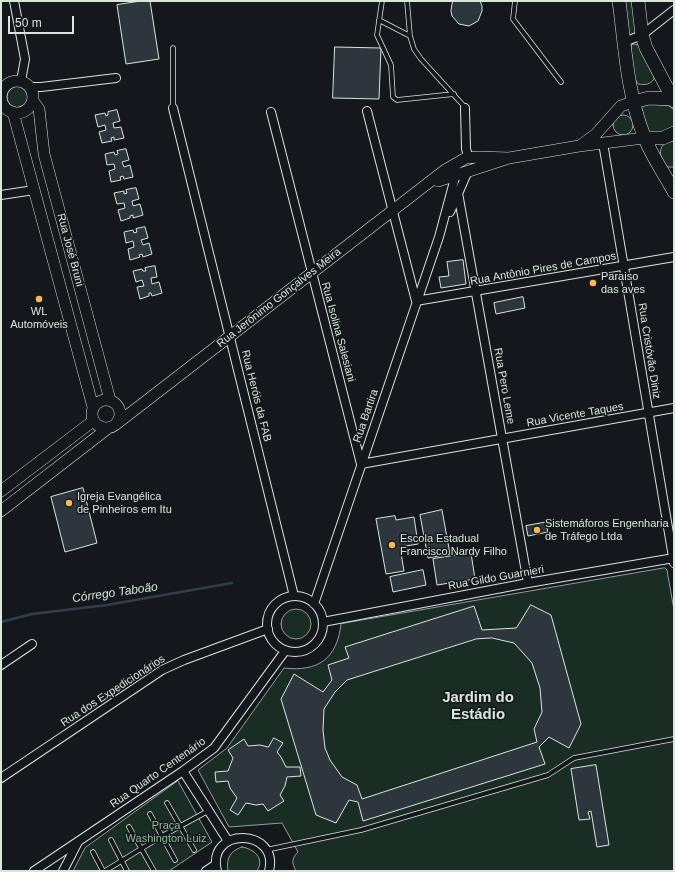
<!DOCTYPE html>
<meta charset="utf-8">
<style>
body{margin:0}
#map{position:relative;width:675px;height:872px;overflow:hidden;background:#14181c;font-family:Helvetica,sans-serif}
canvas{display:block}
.frame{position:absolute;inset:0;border:2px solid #d8e6dc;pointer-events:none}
.scale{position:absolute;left:8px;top:16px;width:66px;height:18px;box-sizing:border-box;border:2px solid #d8e6dc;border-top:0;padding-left:5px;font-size:12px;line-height:14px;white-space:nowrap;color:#d8e6dc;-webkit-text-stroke:3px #14181c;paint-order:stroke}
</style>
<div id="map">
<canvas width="675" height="872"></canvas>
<div class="frame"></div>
<div class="scale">50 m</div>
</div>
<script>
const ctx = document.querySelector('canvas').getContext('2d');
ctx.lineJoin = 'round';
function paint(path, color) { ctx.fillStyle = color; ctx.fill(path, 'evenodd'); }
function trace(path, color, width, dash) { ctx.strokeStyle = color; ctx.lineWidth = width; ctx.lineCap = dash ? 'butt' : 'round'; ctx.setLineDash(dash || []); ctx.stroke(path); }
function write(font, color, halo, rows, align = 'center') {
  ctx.font = font + ' Helvetica,sans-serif'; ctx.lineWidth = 3; ctx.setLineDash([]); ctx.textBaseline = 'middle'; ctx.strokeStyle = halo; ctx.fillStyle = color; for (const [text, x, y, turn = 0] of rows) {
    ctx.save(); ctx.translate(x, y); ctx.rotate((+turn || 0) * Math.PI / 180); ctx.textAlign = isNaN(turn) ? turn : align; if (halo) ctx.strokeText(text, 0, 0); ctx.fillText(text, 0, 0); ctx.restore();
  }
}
const green = new Path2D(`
 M623,1H635L639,33L628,36Z
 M634,44L638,45L654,74V79C650,85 645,85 638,84L633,76L631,46Z
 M7 97a11 11 0 1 1 22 0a11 11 0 1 1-22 0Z
 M646,104L668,105L674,110V129L665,134L647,131L641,106Z
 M613 125a10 10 0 1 1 20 0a10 10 0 1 1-20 0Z
 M674,141V167H666C658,155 657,142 674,141Z
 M665,568L667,570L674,610V871H296C292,863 291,859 298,852L282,823L229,827L198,770L227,748L284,668C318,672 337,659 341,624Z
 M281 624a15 15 0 1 1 30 0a15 15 0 1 1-30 0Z
 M178,781L212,842L169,871H73L85,848Z
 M242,847C254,849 265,858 257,871H228C226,858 230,851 242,847Z`);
paint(green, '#1a2d24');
trace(green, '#939e99', 1);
trace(new Path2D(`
 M1,622L32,614L107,605L232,583`), '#2f3f4d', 2.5);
const building = new Path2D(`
 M141,1H150L159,59L126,64L117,5Z
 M453,1H480L482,6V11L478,21L469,26L459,24L452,16L451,11Z
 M335,47L381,48L379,99L333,98Z
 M117,110L120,121L113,123L114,128L121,127L124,138L114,140V137L111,138L112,141L102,143L99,132L106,130L105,125L98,127L95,115L105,113L106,116L108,115V112Z
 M126,149L129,160L122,162L124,167L130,165L133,177L124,179L123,176L120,177L121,180L111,182L109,171L115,169L114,164L107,165L105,154L114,152L115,155L118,154L117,151Z
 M136,188L139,199L132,201L133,206L140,204L143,215L133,218V215L130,216V218L121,221L118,210L125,208L124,203L117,204L114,193L124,191V194L127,193L126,190Z
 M145,227L148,238L141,240L143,245L149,243L152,254L143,257L142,254L139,255L140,257L130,260L128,249L134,247L133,241L126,243L124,232L133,230L134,233L137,232L136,229Z
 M463,260L466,284L441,288L439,277L449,276L447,262Z
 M155,266L157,277L151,278L152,284L159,282L162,293L152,296L151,293H149V296L140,299L137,287L144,286L142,280L136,282L133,271L142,269L143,271H146L145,268Z
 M523,297L525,308L496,314L494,303Z
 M83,488L97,543L65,552L51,497Z
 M442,510L450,554L428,558L420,515Z
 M395,516L396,520L414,517L418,544L400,547L404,571L386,574L376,519Z
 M553,521L555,526L547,528L548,532L528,536L526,526Z
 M471,553L475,579L437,585L433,559Z
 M423,570L426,585L393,592L390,577Z
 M531,605L551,615L581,724L569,748L549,737L539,747L545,764L363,821L358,802L349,800L336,823L316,815L281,699L294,674L323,692L332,680L328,665L349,658L345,647L474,606L482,630L516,628ZM492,638L514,643L532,663L540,688L542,712L534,729L537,742L362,799L357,785L342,777L330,760L325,748L323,730L324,709L335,692L347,680L476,639Z
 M274,738L283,743L277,752L281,757L286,767H300L301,776L287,777L285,786L280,795L284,801L268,811L263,804L256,805L246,803L238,815L230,810L237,798L230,788L228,781L216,782L215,772L228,771L233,758L228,750L244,739L248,746L260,745L268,747Z
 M596,765L609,845L597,847L591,811L588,812L590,819L579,820L571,769Z`);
paint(building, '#2c363c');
trace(building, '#d8e6dc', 1);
const lane = new Path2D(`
 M382,1L377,35L391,65L393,97L397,100L454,94
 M407,1L410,36
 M515,1L513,19L561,82
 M379,20L410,36L414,49L421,59L463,105L465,108
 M173,108V48
 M167,803L194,850
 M150,814L175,860
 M129,827L154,871
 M111,840L127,871
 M266,850L361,830L548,775L574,758L674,739
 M93,852L103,871
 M105,871L162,836L208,811`);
const street = new Path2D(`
 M14,1L25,59L21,81
 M624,42L642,35L674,10
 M30,87H41L116,78
 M173,108L294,596
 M465,108L466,149L469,158
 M367,111L416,301L674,257
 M271,112L361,464L674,408
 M603,143L674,563
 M458,193L528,583
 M1,195L34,190
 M450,212L468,171
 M267 624a28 28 0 1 1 56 0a28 28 0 1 1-56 0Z
 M314,604L439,237L456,174
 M323,622L528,583L674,558
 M1,665L32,644
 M183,771L228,841
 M1,778L162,670L184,660L268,629
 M34,871L183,771L214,748L285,651
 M63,871L78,842
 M206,871L215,865
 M217,871C206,826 280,828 269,871`);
const secondary = new Path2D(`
 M1 97a16 16 0 1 1 32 0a16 16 0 1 1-32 0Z
 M33,101L39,109L44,154L110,400
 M13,112L93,407
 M581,145L596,134L621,106L633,102
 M438,181L509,158L579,146L644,138
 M92 414a14 14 0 1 1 28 0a14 14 0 1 1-28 0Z
 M115,425L445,170L466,158L479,157L509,158
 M1,491L93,421
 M1,511L107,429`);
const primary = new Path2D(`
 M619,1C625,46 627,93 644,136C651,155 664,173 674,192
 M638,1L642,35L646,48L674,101
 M633,102L649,98L673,99
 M644,138H663L674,133`);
trace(lane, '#d8e6dc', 5.5);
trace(street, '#d8e6dc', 10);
trace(secondary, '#d8e6dc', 12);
trace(primary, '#d8e6dc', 14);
trace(lane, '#14181c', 4);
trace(street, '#14181c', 8);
trace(secondary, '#14181c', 11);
trace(primary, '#14181c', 13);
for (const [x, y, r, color] of [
 [593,283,4,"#ffb74d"],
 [39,299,4,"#ffb74d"],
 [69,503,4,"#ffb74d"],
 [537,530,4,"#ffb74d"],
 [392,545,4,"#ffb74d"]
]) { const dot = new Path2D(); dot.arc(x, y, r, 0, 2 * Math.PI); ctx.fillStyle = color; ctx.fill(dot); trace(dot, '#14181c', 1.5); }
write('11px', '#d8e6dc', '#14181c', [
 ["Rua José Bruni",70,250,75],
 ["Rua Antônio Pires de Campos",543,269,-10],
 ["Rua Jerônimo Gonçalves Meira",279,298,-38],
 ["Rua Isolina Salesiani",338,332,75],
 ["Rua Cristóvão Diniz",649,351,81],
 ["Rua Pero Leme",504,386,80],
 ["Rua Heróis da FAB",256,396,76],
 ["Rua Vicente Taques",575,415,-10],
 ["Rua Bartira",366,416,-71],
 ["Rua Gildo Guarnieri",496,578,-10],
 ["Rua dos Expedicionários",113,691,-33],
 ["Rua Quarto Centenário",158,773,-35]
]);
write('11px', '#d8e6dc', '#14181c', [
 ["Paraiso",601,277],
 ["das aves",601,290],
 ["WL",39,312,"center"],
 ["Automóveis",39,325,"center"],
 ["Igreja Evangélica",77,497],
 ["de Pinheiros em Itu",77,510],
 ["Sistemáforos Engenharia",545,524],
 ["de Tráfego Ltda",545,537],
 ["Escola Estadual",400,539],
 ["Francisco Nardy Filho",400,552]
], 'left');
write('11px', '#8ac095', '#14181c', [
 ["Praça",166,826],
 ["Washington Luiz",166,839]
]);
write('italic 12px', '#d8e6dc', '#14181c', [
 ["Córrego Taboão",115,593,-8]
]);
write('bold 15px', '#d8e6dc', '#14181c', [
 ["Jardim do",478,698],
 ["Estádio",478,715]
]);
</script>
